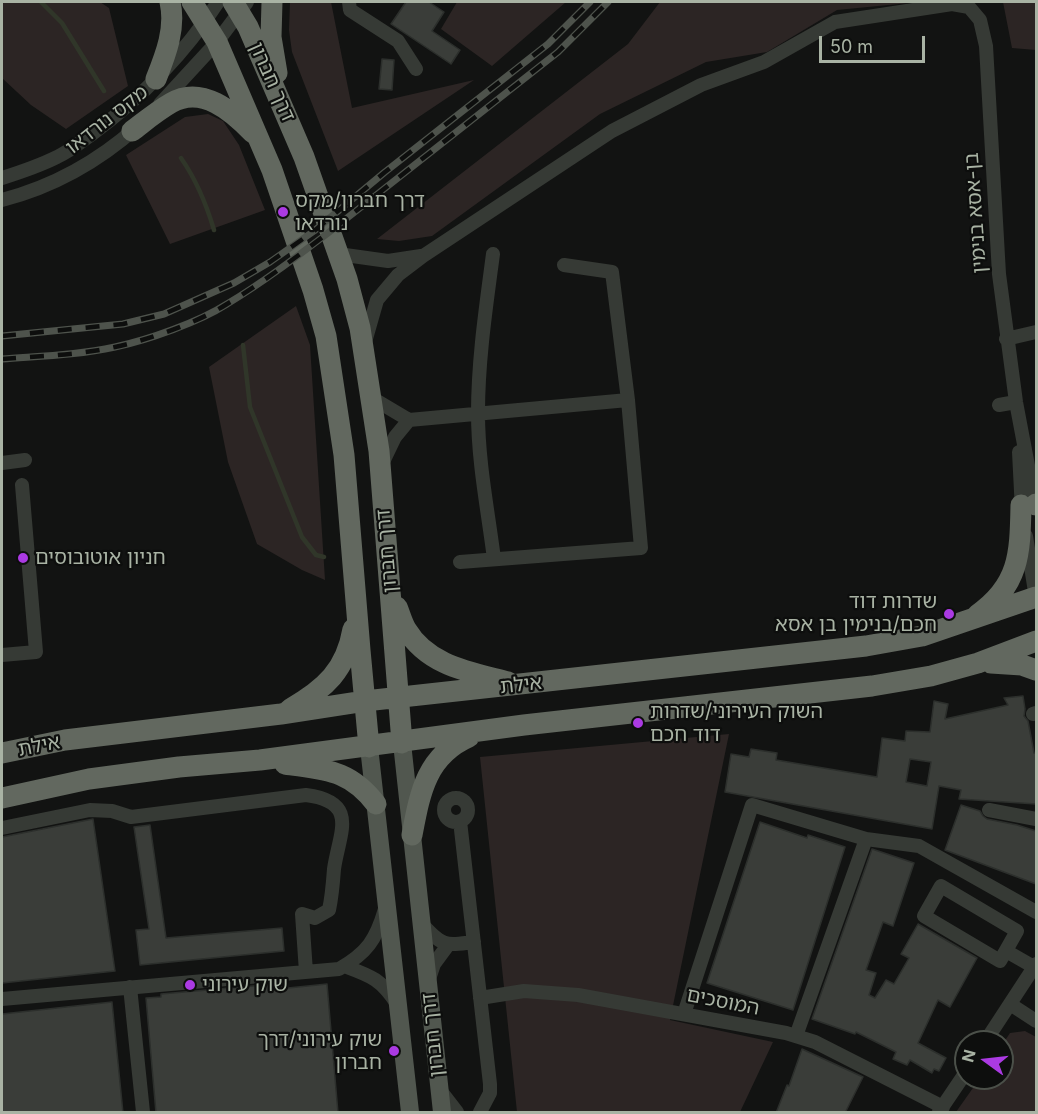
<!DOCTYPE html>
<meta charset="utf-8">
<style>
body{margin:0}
#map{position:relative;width:1038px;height:1114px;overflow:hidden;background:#121312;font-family:Inter,sans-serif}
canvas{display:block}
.frame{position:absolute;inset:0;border:3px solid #a9b3a4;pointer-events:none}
.north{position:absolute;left:954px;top:1030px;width:60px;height:60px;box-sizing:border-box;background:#0d0e0d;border:2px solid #4b5049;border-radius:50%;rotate:285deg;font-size:16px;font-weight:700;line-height:24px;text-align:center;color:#a9b3a4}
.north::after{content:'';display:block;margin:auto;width:21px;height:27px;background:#ab3ae3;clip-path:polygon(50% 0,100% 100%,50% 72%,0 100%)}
.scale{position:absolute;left:819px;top:36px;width:106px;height:27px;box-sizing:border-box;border:3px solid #a9b3a4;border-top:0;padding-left:8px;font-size:18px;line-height:21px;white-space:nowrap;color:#a9b3a4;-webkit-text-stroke:4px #0d0e0d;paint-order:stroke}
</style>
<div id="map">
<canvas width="1038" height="1114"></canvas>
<div class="frame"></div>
<div class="north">N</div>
<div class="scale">50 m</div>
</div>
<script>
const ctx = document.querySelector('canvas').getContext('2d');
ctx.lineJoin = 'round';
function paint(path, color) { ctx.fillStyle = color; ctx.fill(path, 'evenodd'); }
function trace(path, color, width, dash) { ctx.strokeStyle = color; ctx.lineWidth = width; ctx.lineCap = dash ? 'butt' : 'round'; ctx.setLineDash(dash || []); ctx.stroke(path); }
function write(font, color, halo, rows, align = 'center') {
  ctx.font = font + ' Inter,"Noto Sans Hebrew",sans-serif'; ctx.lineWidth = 4.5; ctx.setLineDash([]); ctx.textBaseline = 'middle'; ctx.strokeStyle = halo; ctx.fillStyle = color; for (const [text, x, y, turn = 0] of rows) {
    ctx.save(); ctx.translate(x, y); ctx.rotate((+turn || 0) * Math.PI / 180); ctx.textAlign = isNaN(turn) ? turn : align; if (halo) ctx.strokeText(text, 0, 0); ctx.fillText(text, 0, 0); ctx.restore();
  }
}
paint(new Path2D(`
 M2,2H100L109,8L128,86L66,129L31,105L2,78Z
 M290,2H331L352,108L474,80L338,171L292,52L289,30Z
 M457,2H566L492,66L441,29Z
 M660,2H919L837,10L767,52L706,62L600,114L432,236L399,241L377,239L628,44Z
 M1003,2H1036V50L1012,48Z
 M208,114L223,121L239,145L265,210L170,244L126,155L185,117Z
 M296,306L310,345L325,580L302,570L257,544L228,462L209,367Z
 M729,734L670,1020L773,1042L740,1112H517L480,757Z
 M1025,1031L1036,1037V1112H956L980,1078H1002V1045L1010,1033Z`), '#2c2524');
trace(new Path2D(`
 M41,2L62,23L104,91
 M181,158C197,181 206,203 214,230
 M243,345L250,407L302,537L316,555L324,557`), '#303629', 4.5);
const building = new Path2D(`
 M406,2H429L444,12L432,31L460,50L451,64L391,24Z
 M382,59L394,60L392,90L379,89Z
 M1023,696L1025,709L1024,716L1028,721L1034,753H1036V804L959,799L961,790L939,786L932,829L725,792L731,754L749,757L751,749L777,753L776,760L877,777L882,738L905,741L906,731L930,732L934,701L948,704L945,719L1008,705L1004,698ZM910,759L931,762L927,786L906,782Z
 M961,805L980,811L983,816L987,819L1017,825L1036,831V884L945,850Z
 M93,819L115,971L2,983V837Z
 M760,822L807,838L808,835L845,847L793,1010L707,983Z
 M150,825L166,938L282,928L284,951L140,965L136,930L149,929L134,827Z
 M872,849L914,863L893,926L883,922L866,970L876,973L869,995L875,998L886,980L894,984L909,958L901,954L918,924L977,958L950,1007L938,1000L918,1043L946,1058L939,1071L934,1069L932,1073L910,1060L907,1065L893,1059L896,1052L856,1032L855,1034L812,1019Z
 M288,983V988L327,984L338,1113H156L146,998L161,997V994Z
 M112,1002L123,1113H2V1014Z
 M802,1049L863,1077L845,1113H776L787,1085L789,1086Z`);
paint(building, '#3a3d39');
trace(building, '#2c2f2c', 1.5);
trace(new Path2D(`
 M349,2L350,10L398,41L416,69
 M160,104L217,42L247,2
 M2,178C21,172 39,166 57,157C70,151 81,142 92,134C141,98 185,53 218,2
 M2,200C52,187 99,161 138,126
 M338,254L388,261L421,256
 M493,254C486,307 478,360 478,413C478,462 488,511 494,559
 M1006,339L1036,332
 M365,342L377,300L398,275L423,256L612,131L701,85L764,62L835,22L952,4L969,7L980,20L986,46L999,274L1016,402L1036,508
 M372,398L409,420L628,400
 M999,405L1016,402
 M1019,452L1022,511
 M2,463L25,460
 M382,464L395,437L409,420
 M1026,536L1036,598
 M460,562L641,548L628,400L612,272L564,265
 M2,655L36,652L22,485
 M1033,714L1036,713
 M444 810a12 12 0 1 1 24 0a12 12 0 1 1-24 0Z
 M989,810L1036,819
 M460,821L490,1084V1093L480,1112
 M2,828L90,810L112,811L131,817L306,795C360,802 339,833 334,869C333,883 332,896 329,910L315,918L302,914L306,972
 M941,886L1017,931L1000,961L924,916Z
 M421,923C443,946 443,946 474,942
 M1006,951L1034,967
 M344,966C371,976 381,979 397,1004
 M429,979L434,964L448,945
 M130,987L143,1112
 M480,998L524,991L578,995L786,1033L815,1042L943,1107
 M2,999L339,969C367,953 376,940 385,909
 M1010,1004L1036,1021
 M684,1014L752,805L866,839L919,846L1036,912
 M796,1036L866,839
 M985,1042L1036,964
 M440,1090L457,1112
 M939,1112L966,1072`), '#363a35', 14);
trace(new Path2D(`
 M402,743L442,1112
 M369,747L410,1112`), '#51574f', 18);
trace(new Path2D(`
 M192,2L217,42L272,170L313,290L326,336L344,455L360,650L369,747
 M233,2L248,27L304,157L347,279L360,328L379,451L402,743
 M272,2L271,37L277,73
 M156,79C166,54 176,28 170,2
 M132,131C144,122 157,111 171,103C202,85 232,111 253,133
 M1036,504V505
 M397,607C400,614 402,622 406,629C428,666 470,672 508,682
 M977,615C1020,585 1020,553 1021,505
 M991,663L1022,665L1036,670
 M290,709C325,689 346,670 353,629
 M2,753L65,740L281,714L365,701L866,646L922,636L1036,597
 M285,764C325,770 349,769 376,804
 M2,798L89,779L179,767L260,760L524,725L872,686L931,676L978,663L1036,641
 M412,835C420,793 426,756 469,737`), '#62685f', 21);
const rail = new Path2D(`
 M2,336L123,324L164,314L234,283L270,262L314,231L385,172L548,44L590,2
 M2,359C40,356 78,355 115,347C148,340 199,322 227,304C262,283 295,258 328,233L558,52L608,2`);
trace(rail, '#4e534c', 7);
trace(rail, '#0d0e0d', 4.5, [14]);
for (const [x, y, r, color] of [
 [283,212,6,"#ab3ae3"],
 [23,558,6,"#ab3ae3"],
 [949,614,6,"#ab3ae3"],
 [638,723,6,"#ab3ae3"],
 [190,985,6,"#ab3ae3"],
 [394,1051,6,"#ab3ae3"]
]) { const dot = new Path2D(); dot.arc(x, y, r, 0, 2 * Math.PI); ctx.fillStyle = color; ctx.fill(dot); trace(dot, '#0d0e0d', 2); }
write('20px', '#a9b3a4', '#0d0e0d', [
 ["דרך חברון",272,82,66],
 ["מקס נורדאו",107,120,-38],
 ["בן-אסא בנימין",976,213,-94],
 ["דרך חברון",387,551,-95],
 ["אילת",521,685,-6],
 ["אילת",39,746,-11],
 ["המוסכים",723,1002,11],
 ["דרך חברון",433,1035,-96]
]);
write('20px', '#a9b3a4', '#0d0e0d', [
 ["דרך חברון/מקס",295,201],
 ["נורדאו",295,224],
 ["חניון אוטובוסים",35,558],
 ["שדרות דוד",937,602,"right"],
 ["חכם/בנימין בן אסא",937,625,"right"],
 ["השוק העירוני/שדרות",650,712],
 ["דוד חכם",650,735],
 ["שוק עירוני",202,985],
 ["שוק עירוני/דרך",382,1040,"right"],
 ["חברון",382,1063,"right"]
], 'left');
</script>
